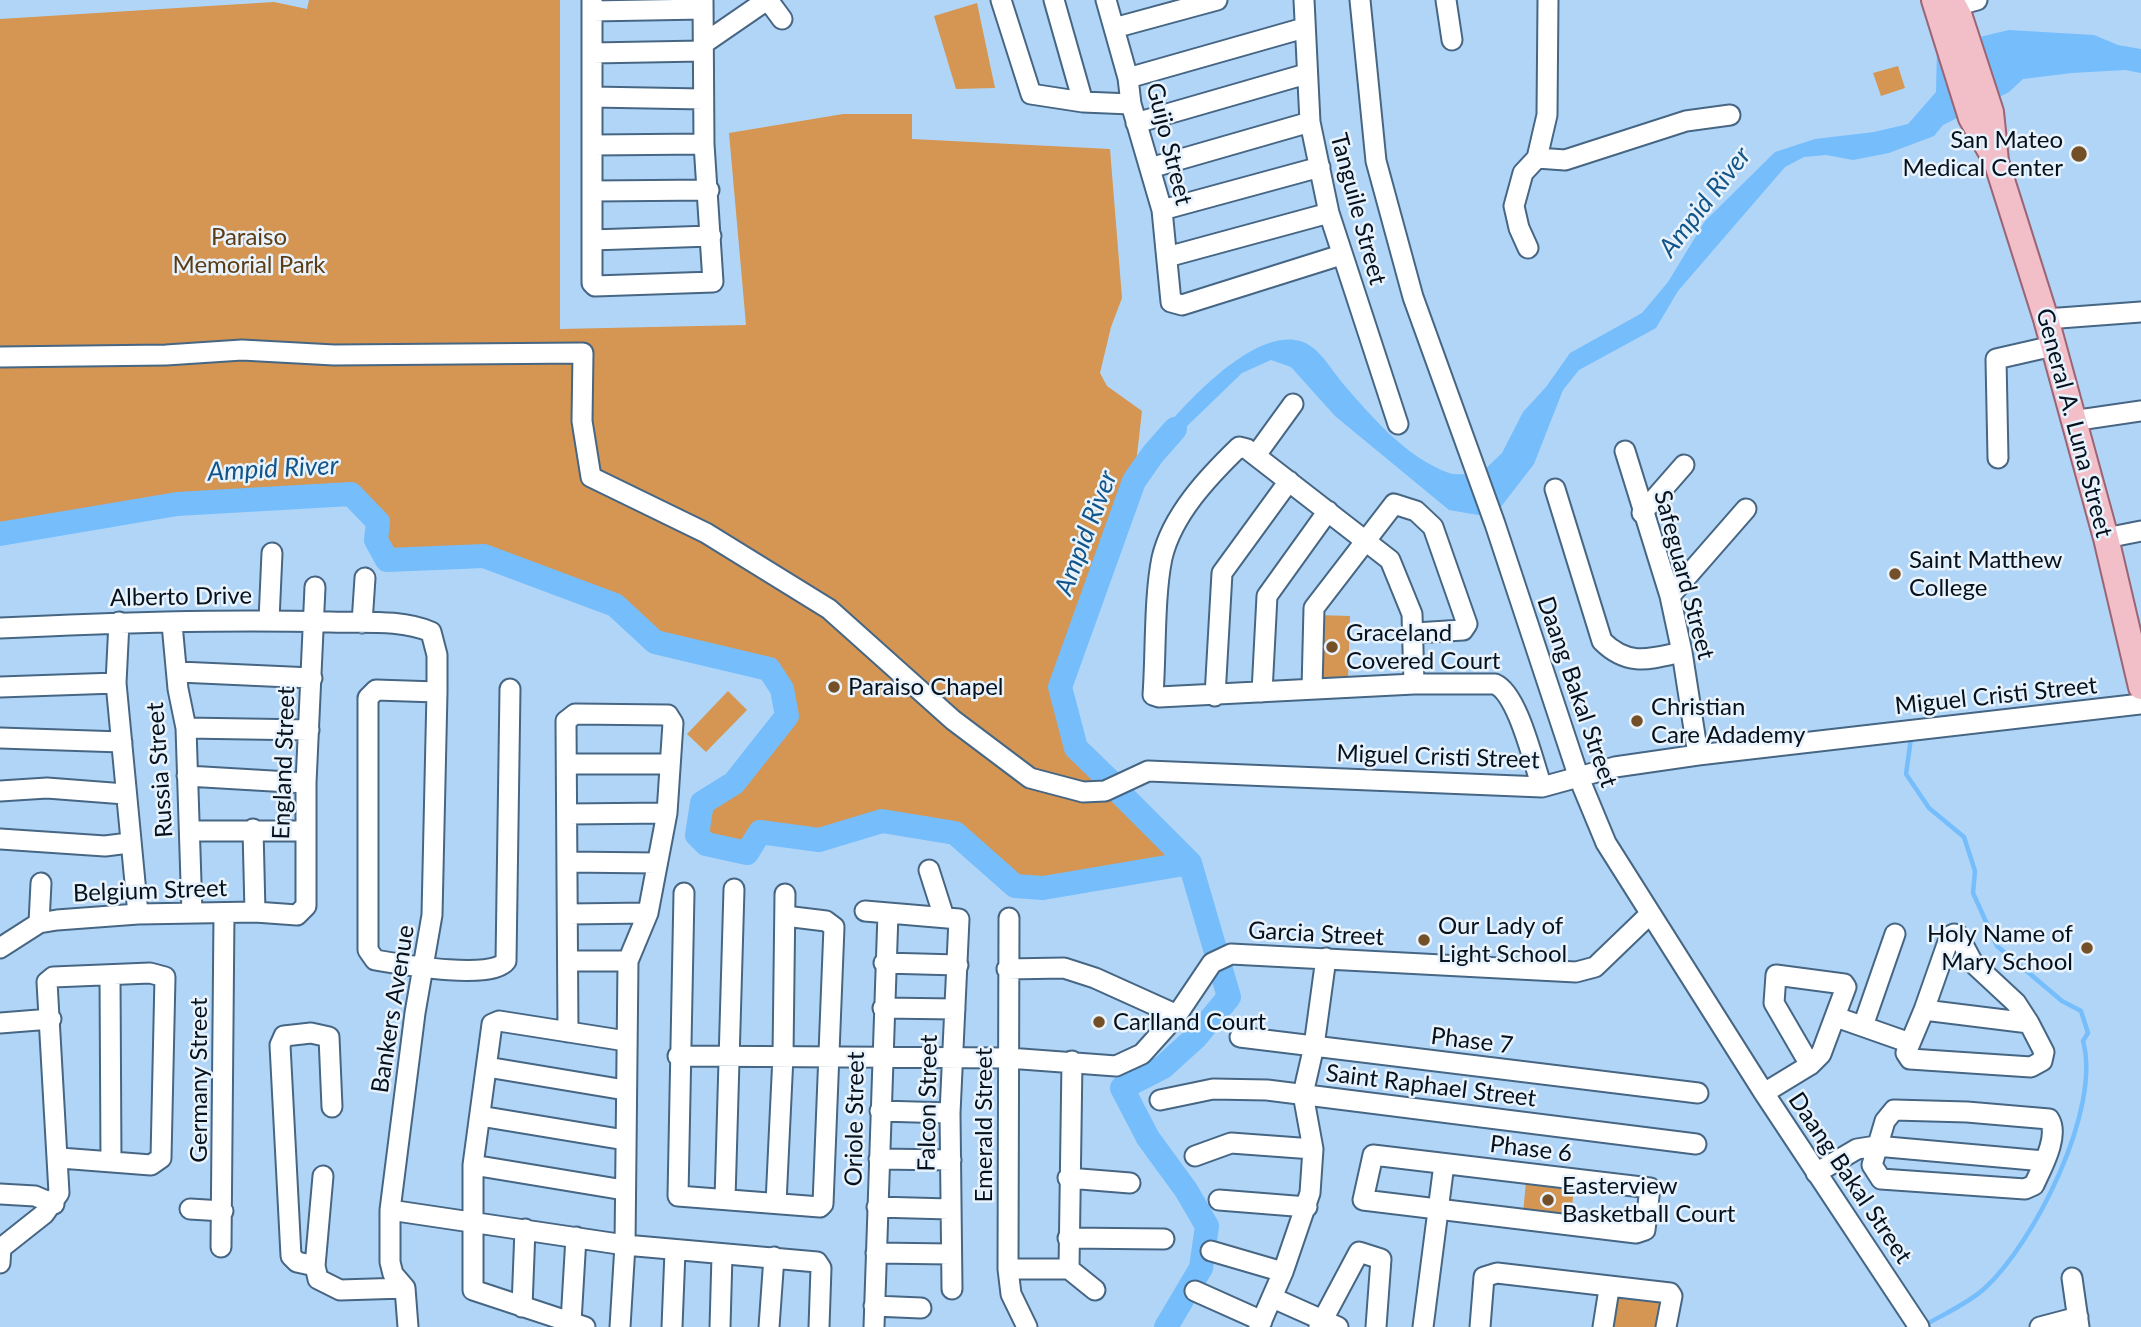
<!DOCTYPE html>
<style>
body{margin:0}
canvas{display:block;background:#b1d5f7}
</style>
<canvas width="2141" height="1327"></canvas>
<script>
const ctx = document.querySelector('canvas').getContext('2d');
ctx.lineJoin = 'round';
function paint(path, color) { ctx.fillStyle = color; ctx.fill(path, 'evenodd'); }
function trace(path, color, width, dash) { ctx.strokeStyle = color; ctx.lineWidth = width; ctx.lineCap = dash ? 'butt' : 'round'; ctx.setLineDash(dash || []); ctx.stroke(path); }
function write(font, color, halo, rows, align = 'center') {
  ctx.font = font + ' Lato,sans-serif'; ctx.lineWidth = 5; ctx.setLineDash([]); ctx.textBaseline = 'middle'; ctx.strokeStyle = halo; ctx.fillStyle = color; for (const [text, x, y, turn = 0] of rows) {
    ctx.save(); ctx.translate(x, y); ctx.rotate((+turn || 0) * Math.PI / 180); ctx.textAlign = isNaN(turn) ? turn : align; if (halo) ctx.strokeText(text, 0, 0); ctx.fillText(text, 0, 0); ctx.restore();
  }
}
paint(new Path2D(`
 M309,0H560V329L746,325L729,133L843,114H912V139L1110,149L1122,298L1111,327L1100,373L1107,386L1142,411L1134,481L1060,687L1076,748L1190,863L1043,888L1015,886L955,833L882,821L819,840L760,832L747,853L706,844L697,835L702,803L734,783L787,716L782,689L769,670L655,642L615,605L484,556L387,560L376,540L378,521L351,494L177,504L0,534V19L274,2L307,9Z
 M977,3L995,88L956,89L934,16Z
 M1898,66L1905,88L1881,96L1873,73Z
 M1317,615L1350,616L1348,680L1315,679Z
 M728,691L747,710L706,752L687,734Z
 M1526,1182L1574,1187L1571,1218L1523,1213Z
 M1616,1292L1665,1299L1660,1327H1611Z`), '#d49652');
paint(new Path2D(`
 M2009,30L2094,35L2118,45L2141,49V73L2125,70L2072,73L2023,79L2009,92L1943,125L1934,136L1889,153L1853,160L1826,155L1804,157L1785,167L1678,291L1656,328L1579,370L1563,390L1534,464L1500,508L1478,515L1449,510L1335,416L1291,367L1271,360L1242,373L1154,458L1153,446L1158,437C1184,404 1266,313 1312,347C1323,355 1332,370 1340,380C1370,415 1405,457 1449,473C1458,476 1472,473 1481,473L1502,453L1523,412L1546,387L1570,353L1642,313L1668,282L1705,221L1775,152L1815,139L1874,132L1908,124L1936,92L1937,47Z`), '#76bdfc');
trace(new Path2D(`
 M1911,738L1906,774L1929,808L1964,837L1975,871L1973,893L1997,946L2062,1001L2081,1011L2088,1033L2083,1041C2102,1109 2034,1243 1985,1288C1969,1303 1944,1314 1925,1325`), '#76bdfc', 4.5);
trace(new Path2D(`
 M0,534L177,504L351,494L378,522L376,540L387,560L484,556L615,605L655,642L769,669L782,689L787,716L734,783L702,803L697,835L706,844L747,853L760,832L819,840L882,821L955,833L1015,886L1043,888L1190,863
 M1109,780L1076,748L1060,687L1134,481L1153,454L1175,429
 M1122,795L1190,863L1229,997L1196,1037L1163,1067L1122,1088L1148,1138L1186,1190L1207,1226L1201,1268L1166,1327`), '#76bdfc', 24);
const minor = new Path2D(`
 M592,0V283L595,286L713,282L704,144L703,0
 M768,0L782,19
 M1001,0L1031,94L1083,102L1131,104
 M1054,0L1083,102
 M1106,0L1128,78L1131,104L1162,210L1171,302L1182,305L1341,255
 M1304,0L1310,122L1329,213L1398,424
 M1360,0L1376,161L1413,297L1495,524L1579,778L1606,843L1764,1093L1919,1327
 M1446,0L1452,40
 M1955,6L1977,0
 M592,11L703,9
 M1114,28L1217,0
 M703,44L767,0
 M592,53L702,51
 M1128,78L1304,28
 M592,97L703,99
 M1136,123L1306,74
 M593,145L704,144
 M1537,158L1565,160L1686,121L1730,115
 M1150,168L1310,122
 M594,191L709,190
 M1162,210L1320,167
 M592,240L711,236
 M1528,248L1519,228L1514,206L1523,173L1537,158L1547,115L1548,0
 M1167,257L1329,213
 M2046,319L2141,312
 M0,357L166,355L242,350L334,355L583,353L582,421L591,477L706,533L829,609L953,720L1030,778L1083,792L1105,791L1148,771L1542,787L1615,767L1698,755L2141,704
 M2072,421L2141,411
 M1625,451L1670,596L1682,652L1698,755
 M1256,455L1293,404
 M1998,458L1996,359L2053,346
 M1555,489L1602,641C1628,667 1650,659 1682,652
 M1642,513L1684,465
 M2106,538L2141,531
 M1670,596L1746,509
 M269,620L272,553
 M119,622L116,683L138,914
 M362,623L365,578
 M172,624L178,689L186,728L192,913
 M0,628C110,623 220,619 330,622C362,623 402,619 431,632L437,655V692L432,915L415,1013L390,1210V1262L393,1274L405,1288L408,1327
 M179,672L312,678
 M1414,684L1412,614L1390,560L1247,449L1239,447C1208,477 1172,515 1162,558C1154,596 1156,655 1153,695L1159,697L1414,684H1495C1518,694 1533,762 1542,787
 M0,687L116,683
 M1312,689L1314,608L1394,504L1416,511L1433,527L1467,624L1463,630L1415,633
 M437,692L376,690L368,698V950L375,960C399,964 492,981 506,961L510,689
 M1262,692L1267,596L1328,511
 M1215,696L1222,573L1289,481
 M186,728L309,730
 M0,738L122,742
 M568,764H670
 M187,776L306,783
 M0,791L47,788L125,794
 M567,814L667,813
 M253,829L255,912
 M190,831H305
 M0,839L105,846L129,843
 M567,862L657,863
 M929,870L944,917
 M684,893L678,1196L820,1207L823,1204L834,927L826,921L785,916
 M865,911L959,919L950,1113L952,1289
 M568,914L648,913
 M1009,918L1008,1269L1011,1294L1027,1327
 M39,923L41,883
 M0,948L39,923L57,920L138,914L255,912L297,915L306,906V783L315,587
 M570,961H628
 M884,963L958,965
 M1007,969L1064,968L1095,978L1177,1015
 M110,975L111,1162
 M883,1008L955,1009
 M1924,1010L2029,1023L2044,1052L2042,1061L2031,1067L1910,1059L1906,1053Z
 M1924,1010L1950,936L1954,934L1958,935L1973,963L2016,1003L2029,1023
 M1836,1017L1910,1043
 M0,1023L51,1019
 M1863,1026L1895,934
 M568,1032L566,721L575,714L668,715L673,723L667,813L648,913L628,961L625,1245L620,1327
 M1240,1037L1698,1093
 M678,1056L1008,1058L1116,1066L1142,1054L1177,1015L1212,963L1231,954L1576,972L1595,967L1649,915
 M487,1067L625,1090
 M1764,1093L1810,1065L1821,1054L1846,987L1844,984L1776,975L1774,1003L1810,1065
 M1160,1100L1213,1089L1267,1090L1696,1144
 M332,1107L329,1037L311,1033L284,1036L280,1045L291,1256L297,1262L315,1266L318,1279L340,1290L405,1288
 M1894,1110L1967,1112L2049,1119C2060,1136 2041,1169 2034,1185L2025,1189L1881,1179L1872,1165L1885,1121Z
 M880,1111L950,1113
 M480,1116L625,1140
 M1373,1155L1650,1188L1645,1230L1636,1233L1363,1200Z
 M1195,1156L1231,1143L1313,1149
 M879,1159L951,1160
 M473,1165L624,1190
 M1816,1173L1857,1149L1876,1146L2044,1161
 M1068,1178L1130,1183
 M0,1194L35,1196L54,1204
 M725,1199L734,889
 M1219,1200L1307,1207
 M776,1203L783,1056L785,894
 M877,1207L949,1209
 M190,1209L223,1211
 M390,1210L625,1245L817,1262L821,1268L819,1327
 M1068,1238L1164,1239
 M221,1247L224,913
 M1211,1251L1283,1272
 M876,1253L951,1254
 M0,1263L1,1248L44,1214L59,1193L47,982L53,977L150,973L165,977L161,1158L151,1165L60,1158
 M315,1266L323,1176
 M1008,1269H1069
 M1069,1269L1072,1061
 M1069,1269L1095,1290
 M2072,1278L2079,1327
 M1195,1291L1262,1321
 M1273,1298L1338,1327
 M874,1306L921,1308
 M522,1307L525,1229
 M571,1322L576,1237
 M585,1327L473,1290V1165L492,1024L499,1021L626,1041
 M672,1327L675,1251
 M720,1327L722,1255
 M769,1327L774,1257
 M874,1327L888,913
 M1259,1327L1283,1272L1310,1193L1313,1149L1303,1094L1314,1046L1326,958
 M1319,1327L1359,1252L1381,1259L1376,1327
 M1423,1327L1444,1164
 M1480,1327L1484,1277L1497,1273L1670,1293L1672,1296L1666,1327
 M1603,1327L1609,1289
 M2040,1327L2078,1317`);
const major = new Path2D(`
 M1934,0L1971,118L1993,156
 M1951,0L1960,17L1991,112L1996,161L2046,319L2106,538L2141,687`);
trace(minor, '#466684', 23);
trace(major, '#9a6574', 28);
trace(minor, '#fff', 19);
trace(major, '#f2bec8', 24);
for (const [x, y, r, color] of [
 [2079,154,9,"#745029"],
 [1895,574,7,"#745029"],
 [1332,647,7,"#745029"],
 [834,687,7,"#745029"],
 [1637,721,7,"#745029"],
 [1424,940,7,"#745029"],
 [2087,948,7,"#745029"],
 [1099,1022,7,"#745029"],
 [1548,1200,7,"#745029"]
]) { const dot = new Path2D(); dot.arc(x, y, r, 0, 2 * Math.PI); ctx.fillStyle = color; ctx.fill(dot); trace(dot, '#e8f3fd', 2.5); }
write('24px', '#05111c', '#e8f3fd', [
 ["San Mateo",2063,140,"right"],
 ["Medical Center",2063,168,"right"],
 ["Saint Matthew",1909,560],
 ["College",1909,588],
 ["Graceland",1346,633],
 ["Covered Court",1346,661],
 ["Paraiso Chapel",848,687],
 ["Christian",1651,707],
 ["Care Adademy",1651,735],
 ["Our Lady of",1438,926],
 ["Light School",1438,954],
 ["Holy Name of",2073,934,"right"],
 ["Mary School",2073,962,"right"],
 ["Carlland Court",1113,1022],
 ["Easterview",1562,1186],
 ["Basketball Court",1562,1214]
], 'left');
write('24px', '#05111c', '#e8f3fd', [
 ["Guijo Street",1169,144,76],
 ["Tanguile Street",1358,209,75],
 ["General A. Luna Street",2074,423,75],
 ["Safeguard Street",1684,575,75],
 ["Alberto Drive",181,597,-1],
 ["Daang Bakal Street",1577,692,71],
 ["Miguel Cristi Street",1996,696,-6],
 ["Miguel Cristi Street",1438,757,2],
 ["England Street",284,763,-88],
 ["Russia Street",160,770,-94],
 ["Belgium Street",150,891,-2],
 ["Garcia Street",1316,934,3],
 ["Bankers Avenue",393,1009,-81],
 ["Phase 7",1472,1041,7],
 ["Germany Street",199,1080,-90],
 ["Saint Raphael Street",1431,1086,7],
 ["Falcon Street",928,1103,-89],
 ["Oriole Street",855,1119,-89],
 ["Emerald Street",984,1125,-90],
 ["Phase 6",1531,1149,7],
 ["Daang Bakal Street",1850,1178,56]
]);
write('24px', '#5c3c15', '#e8f3fd', [
 ["Paraiso",249,237],
 ["Memorial Park",249,265]
]);
write('italic 26px', '#135588', '#e8f3fd', [
 ["Ampid River",1705,202,-52],
 ["Ampid River",273,469,-3],
 ["Ampid River",1086,533,-69]
]);
</script>
